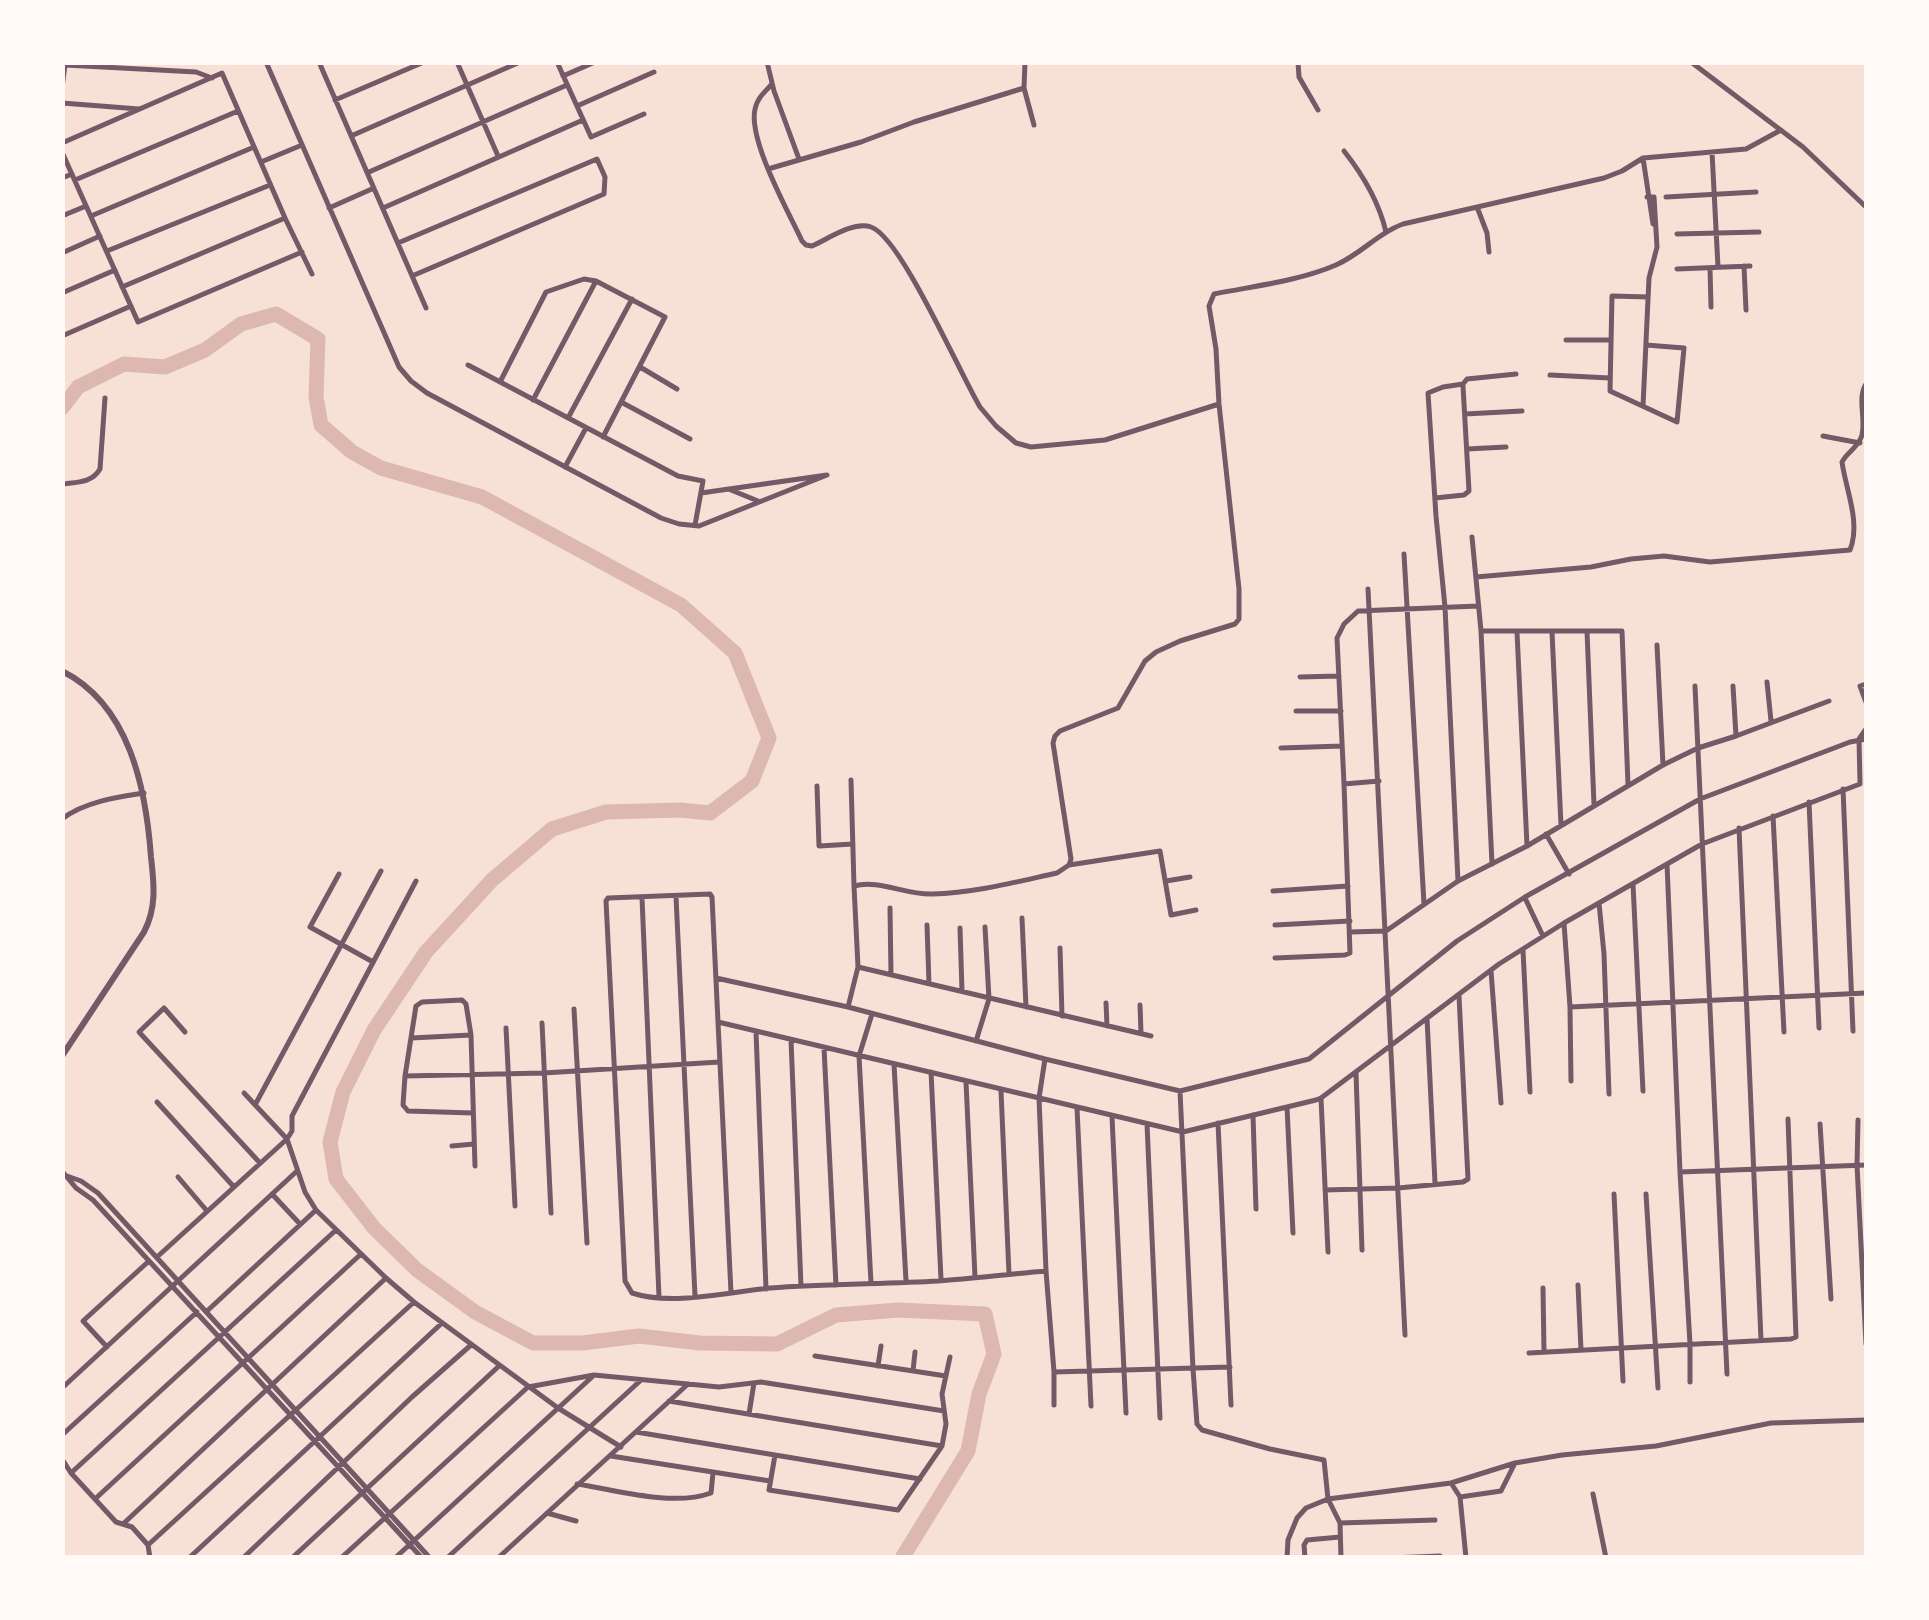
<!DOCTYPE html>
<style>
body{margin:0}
#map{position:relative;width:1929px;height:1620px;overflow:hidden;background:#f7e1d7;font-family:Overpass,sans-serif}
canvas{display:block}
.frame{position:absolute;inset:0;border:65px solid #fffaf5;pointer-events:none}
</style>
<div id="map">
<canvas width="1929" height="1620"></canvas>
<div class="frame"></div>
</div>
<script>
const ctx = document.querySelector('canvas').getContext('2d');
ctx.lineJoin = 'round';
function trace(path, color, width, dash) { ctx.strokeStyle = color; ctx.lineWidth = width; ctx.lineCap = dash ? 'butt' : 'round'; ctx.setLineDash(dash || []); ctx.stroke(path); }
trace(new Path2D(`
 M62,408L78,387L124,364L165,367L205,350L241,324L276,314L318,339L316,397L321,425L352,452L381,468L482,497L681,605L735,653L769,738L752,781L710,813L680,810L606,812L552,829L492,880L426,952L374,1030L343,1092L330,1142L336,1179L374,1228L417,1270L475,1312L533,1343H582L639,1336L700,1343L777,1344L836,1315L898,1310L985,1314L994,1354L979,1394L968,1451L902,1558`), '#dcb8b0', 15);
trace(new Path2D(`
 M266,62L399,367L411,381L427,393L661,518L679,524L699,526L827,475L701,493
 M319,62L426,308
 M457,62L498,156
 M557,62L591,137L644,114
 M767,62L774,91L799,159
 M1025,62L1024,88L1034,125
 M1298,62L1299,77L1318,110
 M1691,62L1803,147L1866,207
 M563,76L595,62
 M772,84C765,92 757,98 755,109C748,140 788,211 802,241L806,245L812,246C828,239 853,221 871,227C901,237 960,374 980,407L996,426L1016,443L1031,447L1105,440L1219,404
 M62,88L65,65L196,72L212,78
 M335,100L424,62
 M62,103L139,109
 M577,106L654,72
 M351,136L520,62
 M62,143L222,73L285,218L312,274
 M1344,151C1363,175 1379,202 1386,232
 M62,152L138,322L302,252
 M1712,152L1718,267
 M1643,158L1653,224
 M261,162L302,145
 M768,169L861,142L914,122L1024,88
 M369,172L567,85
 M62,178L72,174
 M75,180L238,111
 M1666,197L1756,192
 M1477,207L1487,233L1489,252
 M329,208L374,188
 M383,208L583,120
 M62,216L86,206
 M91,216L254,147
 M1677,234L1759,232
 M398,243L597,159L605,177L604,194L412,276
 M107,251L270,185
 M62,253L100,236
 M1744,266L1746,310
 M1710,268L1711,307
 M1677,269L1750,266
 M122,287L285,218
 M62,293L115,270
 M62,336L131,306
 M1566,340H1611
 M1646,345L1684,348L1677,422L1610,391L1612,296L1648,297
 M468,365L678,476L703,481L695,525
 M640,367L677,389
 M1550,375L1610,378
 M500,382L546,292L584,279L596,281L665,317L603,437
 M533,400L596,281
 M621,402L690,439
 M1643,406L1649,278L1657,247L1654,197H1647
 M1465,414L1522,411
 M568,418L632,299
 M1823,436L1860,443
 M1467,449L1506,447
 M565,467L586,428
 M62,484C77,482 92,483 100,469L105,398
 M731,490L758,501
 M1435,498L1464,495L1469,491L1463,386
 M1472,537L1481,631L1492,864
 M1404,554L1424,904
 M1476,577L1591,567L1631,559L1664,556L1710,562L1850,550C1861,522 1846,491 1842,462C1847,452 1859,447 1862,435C1866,418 1857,398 1866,384
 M1368,589L1405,1335
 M1481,631H1622L1628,785
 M1587,631L1594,805
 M1517,632L1527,846
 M1552,632L1561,825
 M1657,645L1663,765
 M1300,677L1339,676
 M1767,682L1771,721
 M1866,684L1860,686L1866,702
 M1695,686L1727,1374
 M1733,686L1736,736
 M1296,711H1341
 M1281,748L1342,746
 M851,780L854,886
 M1344,784L1337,638L1344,624L1358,611L1478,606
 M817,786L819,846L853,844
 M1843,789L1853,1031
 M1809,802L1819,1028
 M1773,816L1784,1032
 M62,819C84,802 117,797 144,793
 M1739,828L1761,1340
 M1546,834L1569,874
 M1667,864L1680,1172L1866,1165
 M1069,865L1071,859L1053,743L1055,736L1060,731L1118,708L1145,661L1156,652L1180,641L1235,624L1239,619V589L1219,404L1216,349L1209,306L1214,294C1254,286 1299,281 1336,265C1361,254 1378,233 1403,224L1604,178L1622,171L1643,158L1746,149L1781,130
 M339,874L310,927L373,962
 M1166,881L1190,877
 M1458,881L1445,607L1436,516L1428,393L1443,387L1463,384L1467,379L1516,374
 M1633,884L1643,1091
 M1273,891L1348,886
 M676,897L695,1296
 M642,898L659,1297
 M1525,898L1543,936
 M1599,903L1604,954L1609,1094
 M890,908L891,975
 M1022,918L1026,1007
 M1564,923L1570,1007L1571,1081
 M927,925L929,984
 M1275,925L1350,921
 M960,928L962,991
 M1350,932L1386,931L1458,881L1527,846L1663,765L1698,748L1736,736L1829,701
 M1060,948L1062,1016
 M1523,950L1530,1092
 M1275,958L1345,955L1350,953L1344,784L1379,781
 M858,967L1151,1036
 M1491,971L1501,1103
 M716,978L848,1007L1045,1059L1180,1091L1309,1059L1457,941L1525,897L1700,799L1850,742L1866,739
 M1106,1003L1107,1026
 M1140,1005L1141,1033
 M848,1007L858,967L854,886C878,879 906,895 932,894C974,893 1016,882 1057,873L1069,865L1160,851L1171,915L1196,910
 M1570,1007L1866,993
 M574,1009L587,1243
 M1427,1018L1435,1183
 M718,1022L1183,1132L1316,1100L1321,1098L1499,964L1564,923L1702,844L1860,784L1859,739L1866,729
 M542,1023L551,1213
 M506,1028L515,1206
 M185,1032L164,1008L139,1032L260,1163
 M756,1032L766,1289
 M471,1035L466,1004L462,1000L422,1002L416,1006L405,1076L403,1105L408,1111L473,1113
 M411,1038L471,1035L475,1166
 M791,1040L801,1286
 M976,1041L989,999L985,927
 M824,1048L836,1285
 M1045,1059L1039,1098L1046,1271L1054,1372L1230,1367
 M894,1064L906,1281
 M931,1072L941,1279
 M1356,1073L1362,1250
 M405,1076L544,1073L719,1062
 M966,1082L975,1277
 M1001,1091L1009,1274
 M1180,1091L1193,1369L1197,1424L1202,1430L1270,1449L1324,1460L1328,1499L1340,1523L1341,1558
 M244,1093L287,1139L305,1192L316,1210L386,1278L414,1302L558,1408L621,1447
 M1321,1098L1328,1252
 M157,1102L234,1187
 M255,1105L381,871
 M1287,1107L1293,1233
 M1077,1108L1091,1406
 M1253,1115L1256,1209
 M1112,1117L1126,1413
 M1858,1120L1857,1165L1866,1344
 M1218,1123L1231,1405
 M1147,1124L1160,1418
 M1820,1124L1831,1299
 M452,1146L474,1144
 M62,1171L76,1188L93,1200L422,1558
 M1680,1172L1690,1344V1382
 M67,1176L81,1181L98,1193L430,1558
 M178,1177L207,1211
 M1325,1190L1398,1188L1463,1182L1468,1179L1459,996
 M272,1194L300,1224
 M1614,1194L1623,1381
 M1646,1194L1658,1388
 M157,1257L287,1139L292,1131V1116L416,881
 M871,1283L859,1056L872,1014
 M1578,1285L1581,1350
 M1543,1288L1544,1352
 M731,1293L712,897L710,894L608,898L606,901L625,1281L632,1293C672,1306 728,1292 770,1288C826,1284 883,1284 939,1281C975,1278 1011,1274 1046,1271
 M206,1312L316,1210
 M107,1347L83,1321L149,1261
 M1529,1353L1791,1339L1796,1337L1788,1119
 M815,1356L946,1376
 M878,1366L881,1346
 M913,1371L915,1352
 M1054,1373V1405
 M62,1388L297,1171
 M669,1401L942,1446
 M749,1414L754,1383
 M636,1432L920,1479
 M62,1435L197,1312
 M775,1455L769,1490L898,1510L942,1446L946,1424L942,1394L950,1357
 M611,1456L770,1481
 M62,1459L71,1473L116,1522L132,1527L148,1545L150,1558
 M71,1473L336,1230
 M1451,1483L1460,1497L1466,1558
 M577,1484C617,1490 672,1507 711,1493L713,1473
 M1593,1494L1606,1558
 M1460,1497L1501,1491L1515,1463
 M95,1499L361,1254
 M547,1513L576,1521
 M1340,1523L1435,1520
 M123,1524L386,1278
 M148,1545L414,1302
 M189,1558L442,1323
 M243,1558L412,1397L471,1345
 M292,1558L499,1366
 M341,1558L528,1387L594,1375L719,1387L761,1382L944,1411
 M395,1558L592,1377
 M447,1558L640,1381
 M498,1558L688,1384
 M1287,1558L1288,1540L1297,1518L1306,1508L1328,1499L1451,1483L1515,1463L1562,1455L1656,1446L1771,1423L1866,1420
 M1305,1558L1304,1545L1307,1540L1340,1537
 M1390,1558L1440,1556`), '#755966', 5);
trace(new Path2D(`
 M62,671C130,705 146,789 151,857C154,884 157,907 144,932L62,1056`), '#755966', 6);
</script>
